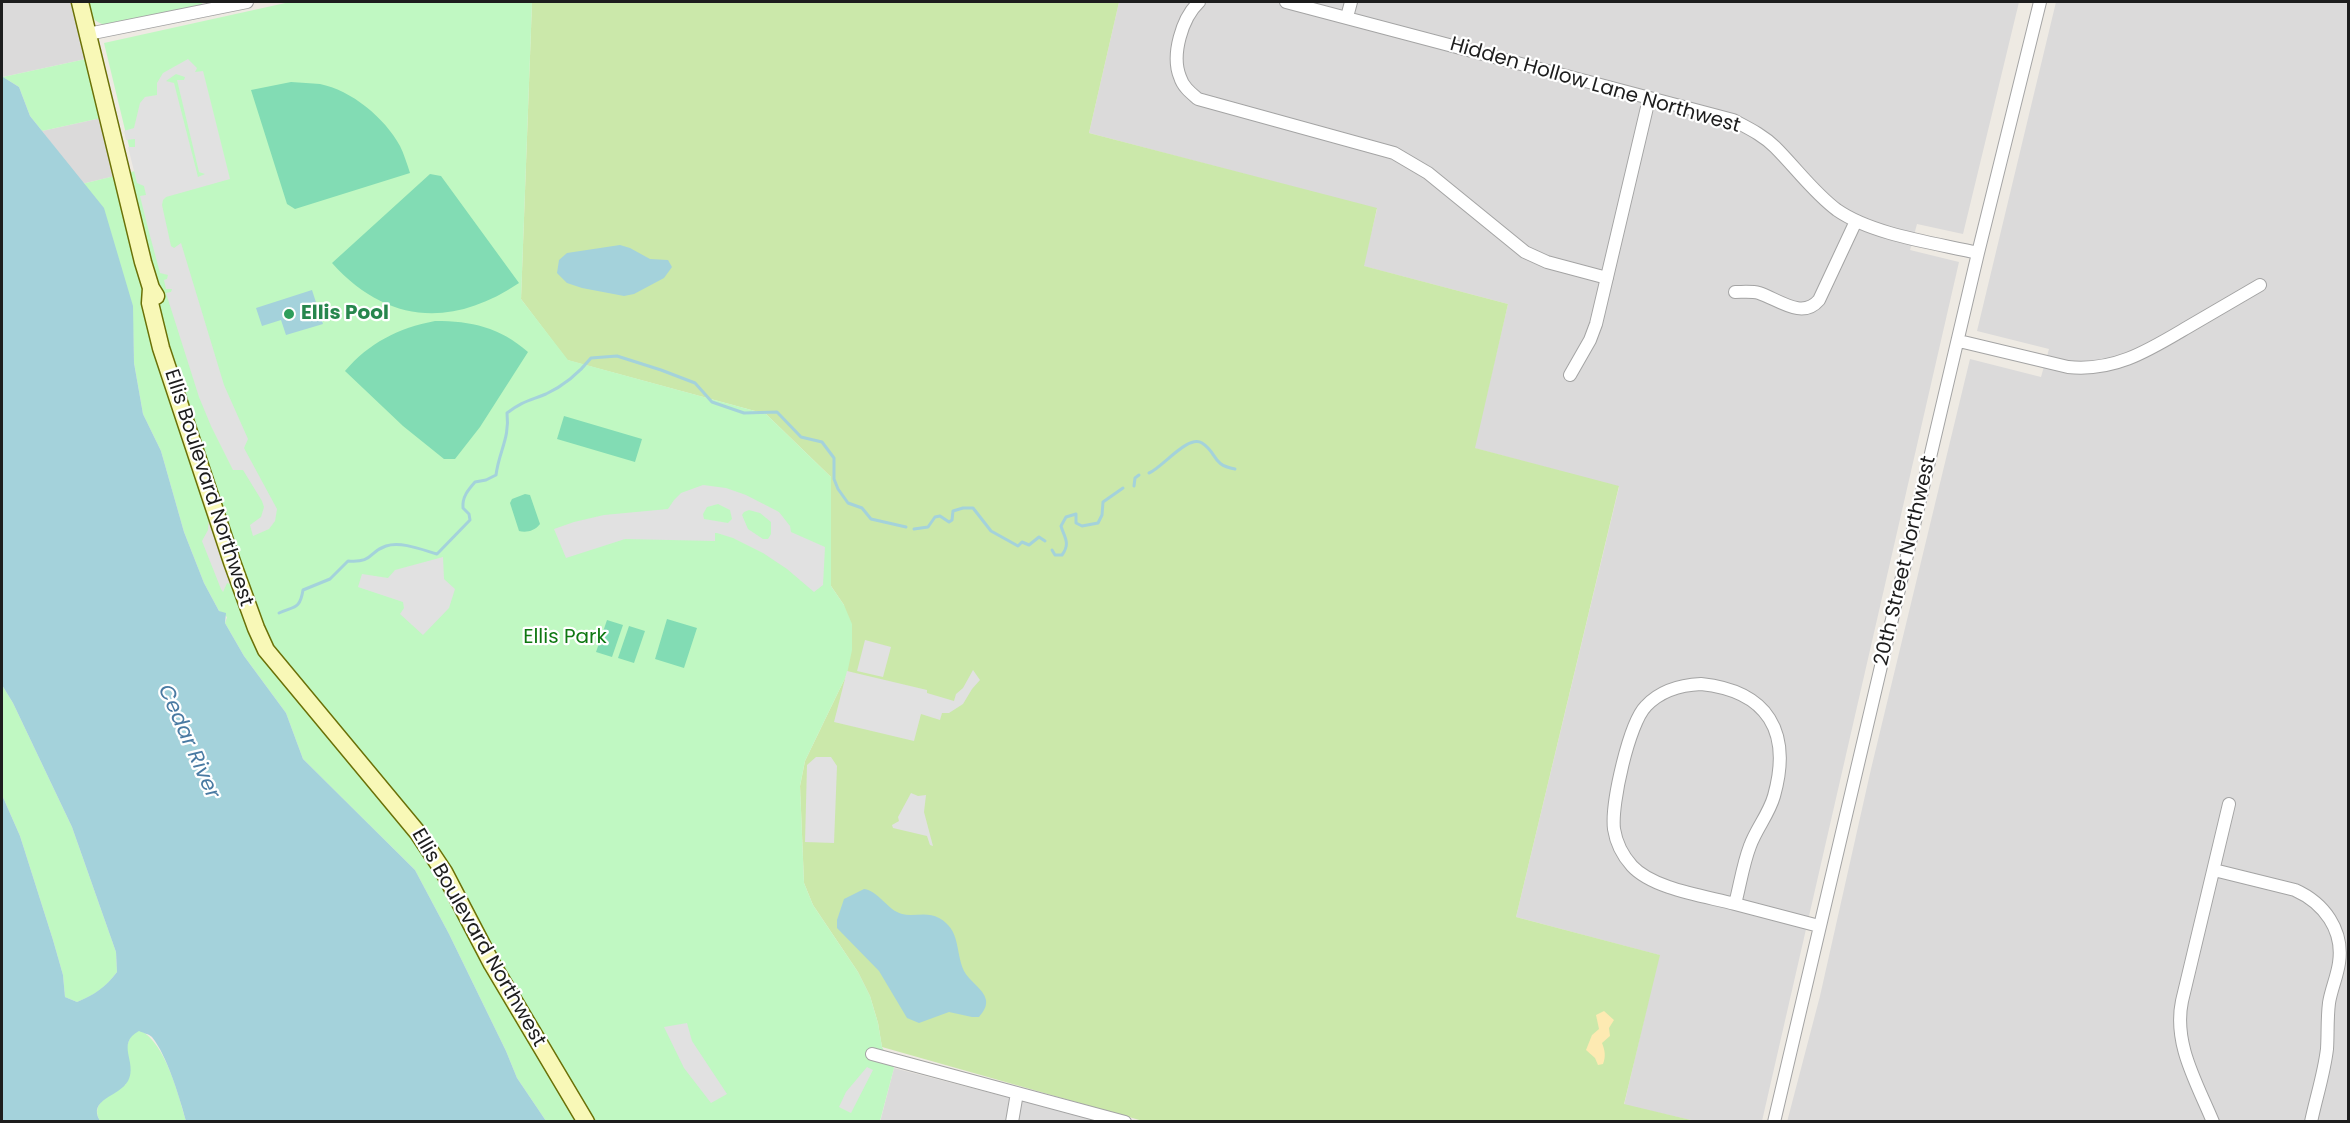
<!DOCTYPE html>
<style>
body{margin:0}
#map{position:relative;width:2350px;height:1123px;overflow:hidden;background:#eeeae3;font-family:Poppins,sans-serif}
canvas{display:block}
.frame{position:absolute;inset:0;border:3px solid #1d1d1d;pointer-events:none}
</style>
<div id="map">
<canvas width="2350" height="1123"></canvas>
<div class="frame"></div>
</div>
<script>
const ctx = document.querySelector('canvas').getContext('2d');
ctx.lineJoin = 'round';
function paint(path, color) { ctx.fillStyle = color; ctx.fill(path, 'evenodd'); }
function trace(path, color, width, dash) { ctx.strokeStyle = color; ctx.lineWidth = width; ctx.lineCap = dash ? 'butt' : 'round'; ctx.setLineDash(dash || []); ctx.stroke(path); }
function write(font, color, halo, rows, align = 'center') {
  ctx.font = font + ' Poppins,sans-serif'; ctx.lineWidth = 4.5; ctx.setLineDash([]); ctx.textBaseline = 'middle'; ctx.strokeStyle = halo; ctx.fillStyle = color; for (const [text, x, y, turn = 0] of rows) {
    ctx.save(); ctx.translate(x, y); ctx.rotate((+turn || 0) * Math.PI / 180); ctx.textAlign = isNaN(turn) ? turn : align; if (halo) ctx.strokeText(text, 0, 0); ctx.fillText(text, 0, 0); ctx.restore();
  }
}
paint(new Path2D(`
 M2,2H72L86,59L3,77Z
 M1119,2H2019L1963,234L1917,224L1910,250L1959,262L1762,1121H1695L1624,1105L1659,955L1516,917L1619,487L1474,448L1508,304L1363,266L1377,209L1089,133Z
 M2056,2H2348V1121L1787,1122L1820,996L1871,769L1970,359L2041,377L2049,349L1977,331Z
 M101,118L115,176L82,184L42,131Z
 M894,1068L1099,1121L880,1122Z`), '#dbdada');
paint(new Path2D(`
 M532,2H1119L1089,133L1377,208L1364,266L1508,304L1475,448L1619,486L1516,917L1660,955L1624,1104L1695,1121H1143L882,1047L878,1023L870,996L858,972L813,905L804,883L800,786L805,761L847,674L844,605L831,586V477L766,414L567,360L521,299Z`), '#cbe8aa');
paint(new Path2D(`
 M1604,1011L1614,1020L1609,1028L1610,1036L1602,1043C1605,1051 1606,1056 1603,1064L1598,1065L1595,1058L1586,1050L1592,1035L1599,1029L1596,1015Z`), '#fdeab2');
paint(new Path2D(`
 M87,2H204L200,5L106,25C91,21 90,15 87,2Z
 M290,2H532L521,299L568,360L766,414L831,477V586L844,605L852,624V650L847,674L805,761L800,786L804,883L813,905L858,972L870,996L878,1023L882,1047L894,1068L880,1121H546L517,1078L506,1051L449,934L415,870L303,759L286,713L244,656L225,623L227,617L219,611L204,583L184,532L161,451L143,414L134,363L133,327L82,184L135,171L104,43Z
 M86,59L101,118L42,131L30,116L19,87L3,77Z
 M2,685L13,703L72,827L116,952L117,972C106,987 95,995 77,1002L65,997L63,975L53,940L20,836L2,795Z
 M140,1030C166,1044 178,1094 186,1121H100C89,1102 113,1094 126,1084L127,1046L131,1035Z`), '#c0f8c2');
paint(new Path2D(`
 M291,82C301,83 311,83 320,84C351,90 385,118 400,146C404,154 407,164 410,173L295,209L287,204L251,90Z
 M430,174L441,176L519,283C452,328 387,324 332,263Z
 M435,321C472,321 499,327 528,352L480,427L455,459H444L403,426L345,371C369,343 398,328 435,321Z
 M564,416L642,439L635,462L557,439Z
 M525,494L530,495L540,524C535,531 526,533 519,531L510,503L512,499Z
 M667,619L697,628L684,668L655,659Z
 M607,620L623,625L612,657L596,652Z
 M629,626L645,631L634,663L618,658Z`), '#82dcb4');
paint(new Path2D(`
 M188,59L197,68L195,72L203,71L230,179L166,197L163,200L162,205L171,246L174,248L181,243L224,385L248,439L244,448L277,509L275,521L269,529L253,536L250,525L261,517L264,507L262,501L243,470H233L211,426L199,397L166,293L171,292L172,289H166L164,280L167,279L168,275L160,273L149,232L140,196L146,195L144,186L137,183L128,147H135V139L126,140L124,131L134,128L140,103L145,97L157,95V83L163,73ZM176,74L185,77L184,80H177L199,172L205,174L198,177L174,83L166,81Z
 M703,485L726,488L746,495L779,512L790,526L791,532L825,547L823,585L814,592L787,569L763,553L733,538L717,533H715V541L625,539L566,558L554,529L574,522L604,515L668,509L674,500L681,493ZM718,504L730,510L732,519L728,523L704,519L703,514L707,507ZM749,510L760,513L771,522V534L768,539H763L748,529L742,515L744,512Z
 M210,506L241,598L230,584L227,583L223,592L221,589L202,541L208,530Z
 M443,557L444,579L455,589L449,608L423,635L400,614L404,608L403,602L358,587L362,574L388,578L395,570Z
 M865,640L891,647L883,677L857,671Z
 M973,670L980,680L972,689L963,704L949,713H942L940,720L921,714L914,741L834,722L847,671L927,690V693L954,701L956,694L963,688Z
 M816,757H831L837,766L834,843L805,842L807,765Z
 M911,793L918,796L926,795L924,812L933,846L930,845L927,836L893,828L892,825L899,821L898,817Z
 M687,1023L692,1041L727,1094L711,1103L684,1068L664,1027Z
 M867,1067L873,1070L851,1113L839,1107L846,1092Z`), '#e1e1e1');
paint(new Path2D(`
 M2,74L3,77L19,87L30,116L104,208L133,306L134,363L143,414L161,451L184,532L204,583L219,611L226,613L225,623L244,656L286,713L303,759L415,870L449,934L506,1051L517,1078L546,1121H186C180,1099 167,1055 152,1037C149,1034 143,1033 139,1031C115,1044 138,1062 128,1081C119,1097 87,1099 100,1121H2V795L20,836L53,940L63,975L65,997L77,1002C94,995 106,987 117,972L116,952L72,827L13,703L2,685Z
 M620,245L630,248L650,259L668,260L672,267L664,278L634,294L624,296L582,288L567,283L557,273L559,260L567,253Z
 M312,290L323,324L286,335L281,320L262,326L256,308Z
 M864,889C879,891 887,910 902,914C914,917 927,911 939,918C961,930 955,951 964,971C969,981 984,989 986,1000C987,1007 983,1012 979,1017H972L949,1012L919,1023L907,1018L879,971L837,928V920L844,899Z`), '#a4d2db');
trace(new Path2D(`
 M1149,473C1162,468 1188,434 1202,443C1218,453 1211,465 1235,469
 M1134,486L1135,478L1139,475
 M914,529L928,527L935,517L940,516L949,522L952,520L953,511L963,508H973L991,531L1018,546L1022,542L1029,545L1039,537L1045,541
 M1052,550L1055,555H1062C1071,543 1064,537 1061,526L1066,517L1076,514V523L1082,526L1098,523L1102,515L1103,502L1123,488
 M279,613C295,606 300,609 303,590L330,579L348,561C374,563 368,552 386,546C401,541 423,550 437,554L470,520L469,514L463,508C462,497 468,490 475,482L486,480L496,475C499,451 510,438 507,413C523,401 529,401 546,394C563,386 579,373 591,358L617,356L661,370L695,383L712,402L744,413L777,412L801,437L822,442L834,458V479L838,489L848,503L862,508L871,519L906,527`), '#a4d2db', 3);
const street = new Path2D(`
 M1199,2C1182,18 1171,55 1180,77C1183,87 1191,93 1198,99L1394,153L1428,173L1525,252L1547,262L1607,278
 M1286,2L1733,120C1748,128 1763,135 1775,147C1796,168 1814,193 1837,210C1873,235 1935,243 1978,253
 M1347,17L1351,2
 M88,34L247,2
 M1735,292C1743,292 1752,291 1759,293C1778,299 1802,320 1819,300L1856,221
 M1959,341L2068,367C2115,372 2149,350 2188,327C2212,313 2236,299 2260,285
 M1570,375L1590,340L1596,324L1649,99
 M1701,684C1768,691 1792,732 1774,796C1769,814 1756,829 1750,846C1743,864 1740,885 1735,904C1705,896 1653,889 1632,866C1623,856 1616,842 1614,829C1611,804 1629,723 1646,706C1661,690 1680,685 1701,684Z
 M2214,870L2295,890C2324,903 2344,930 2339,963C2337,977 2331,990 2329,1003C2327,1019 2328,1034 2327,1049C2324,1074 2316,1098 2311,1122
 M1735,904L1819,926
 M872,1054L1125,1122
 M1012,1122L1017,1093
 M1774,1122L1978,253L2040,2
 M2213,1122C2197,1083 2173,1044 2182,1001L2229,804`);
const secondary = new Path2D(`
 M80,2L143,262L151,288L156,296
 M151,288L150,303L161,348L232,562L256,628L266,650L418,833L444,872L492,964L586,1122`);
trace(street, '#a4a4a4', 14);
trace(secondary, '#6b7107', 19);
trace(street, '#fff', 12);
trace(secondary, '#f8f8b7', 16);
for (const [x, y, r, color] of [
 [289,314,6,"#2e9e5b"]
]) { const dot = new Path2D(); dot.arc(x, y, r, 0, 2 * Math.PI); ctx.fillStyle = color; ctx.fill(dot); trace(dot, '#fff', 2); }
write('20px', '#1d1d1d', '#fff', [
 ["Hidden Hollow Lane Northwest",1595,86,16],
 ["Ellis Boulevard Northwest",208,488,72],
 ["20th Street Northwest",1906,561,-77],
 ["Ellis Boulevard Northwest",478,938,60]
]);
write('bold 20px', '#27864d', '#fff', [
 ["Ellis Pool",301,314]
], 'left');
write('20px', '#0e7811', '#fff', [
 ["Ellis Park",565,638]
]);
write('italic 21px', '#497aa2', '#fff', [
 ["Cedar River",188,742,66]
]);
</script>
